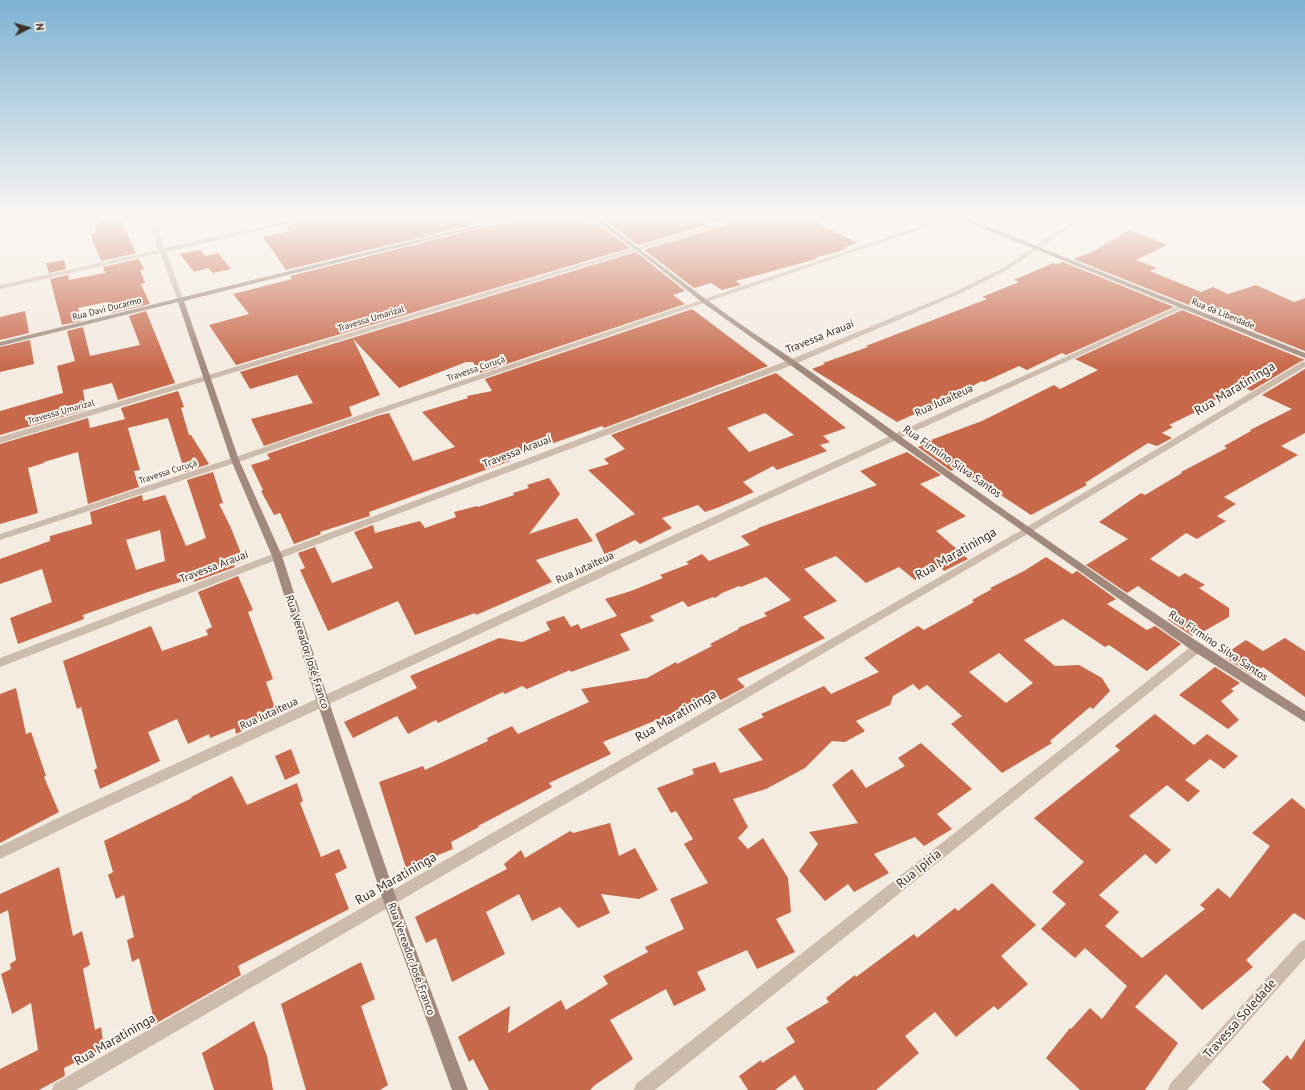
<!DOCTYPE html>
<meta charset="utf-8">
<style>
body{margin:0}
#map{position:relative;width:1305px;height:1090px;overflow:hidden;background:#f4ebe1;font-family:"PT Sans",sans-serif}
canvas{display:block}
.north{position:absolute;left:8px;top:8px;width:40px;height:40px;-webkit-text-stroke:3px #fbf5ee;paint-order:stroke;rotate:84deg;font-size:11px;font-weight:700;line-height:16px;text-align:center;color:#3b302b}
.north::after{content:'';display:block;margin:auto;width:14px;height:18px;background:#3b302b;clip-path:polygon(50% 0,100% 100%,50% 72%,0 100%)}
</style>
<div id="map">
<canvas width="1305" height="1090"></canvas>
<div class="north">N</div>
</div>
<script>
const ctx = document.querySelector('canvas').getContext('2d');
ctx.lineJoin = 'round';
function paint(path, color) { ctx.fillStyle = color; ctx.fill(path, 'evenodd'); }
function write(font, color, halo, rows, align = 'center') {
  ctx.font = font + ' "PT Sans",sans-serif'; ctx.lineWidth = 4; ctx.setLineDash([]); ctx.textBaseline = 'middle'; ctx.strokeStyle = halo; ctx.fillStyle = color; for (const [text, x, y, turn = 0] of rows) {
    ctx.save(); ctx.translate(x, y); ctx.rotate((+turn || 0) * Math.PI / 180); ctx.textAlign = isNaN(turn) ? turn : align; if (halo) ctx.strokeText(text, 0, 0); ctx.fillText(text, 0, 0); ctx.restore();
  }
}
paint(new Path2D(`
 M119,216L136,253L101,261L90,234L96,233L94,225L101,224L100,219Z
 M322,216H508L286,270L263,237L290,231L286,226L321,217Z
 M525,216H576L588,225L596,223L630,248L236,365L209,325L249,314L233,294L292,279L290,276L524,217Z
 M651,216H737L638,245L606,221L626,217L630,221Z
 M752,216H805L857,243L843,248L846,249L815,258L816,259L736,281L741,285L722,290L711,283L694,288L644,250L751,217Z
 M1130,230L1167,245L1136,260L1157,268L1150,271L1201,292L1213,287L1228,294L1256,285L1294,302L1305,298V351L1073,259L1090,253Z
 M201,250L205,256L218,253L231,269L213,273L208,268L194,272L180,254Z
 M636,252L685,291L673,295L685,304L480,373L473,362H466L399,388L353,339L380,395L349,407L352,416L264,446L251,419L313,403L297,375L250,389L240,372Z
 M139,259L144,270H140L145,283L141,284L150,304L112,313L107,302L78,308L81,321L62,325L50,279L68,275L69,280L105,273L103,267Z
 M64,260L66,269L49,273L46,263Z
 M1063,262L1174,307L1066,355L1062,353L1027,370L1019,366L984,382L982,381L948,399L897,422L812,369L825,364L823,363L868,347L866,346L987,299L982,297L1019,282L1014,280L1053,263L1056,264Z
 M692,309L768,366L604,428L602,426L508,459L510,461L369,512L370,516L320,532L321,534L294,544L280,513L274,515L261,491L263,490L251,465L270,459L267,454L377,416L389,413L413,461L455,447L422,412L468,398L467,396L492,391L485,379Z
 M1182,310L1305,360L1301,361L1251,391L1245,388L1200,406L1204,408L1169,425L1173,427L1162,433L1172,438L1157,446L1148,443L1085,483L1087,485L1031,515L987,486L982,488L955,469L951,471L918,447L922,445L920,444L982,421L1054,385L1060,389L1098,370L1075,359Z
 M25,311L29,333L0,340V317Z
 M146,311L175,383L118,400L112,383L83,390L86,410L0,435V411L63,393L57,366L75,361L67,331L83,327L90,356L140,345L129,316Z
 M30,340L34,364L0,372V347Z
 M1305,369V433L1281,446L1298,455L1224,497L1236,504L1217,516L1226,521L1197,539L1186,533L1150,559L1179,577L1185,573L1205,585L1199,588L1229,608V617L1199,634L1197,633L1192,636L1167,619L1178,613L1138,586L1127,593L1086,565L1128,539L1099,522L1141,493L1145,495L1182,473L1181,472L1227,448L1224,446L1251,431L1250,430L1292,409L1262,395Z
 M776,373L846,428L823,436L830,442L820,445L827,451L777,470L773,466L743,482L754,492L717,508L705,512L698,505L662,518L672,528L640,544L635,540L605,555L595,534L635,514L588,470L609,464L604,459L625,449L611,435ZM765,413L794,435L749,452L727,428Z
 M178,391L184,407L181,408L189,435H191L209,464L185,472L168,418L128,428L127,425L140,470L134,471L139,487L88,504L78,452L44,462V463L28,468L38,513L0,524V444L88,418L90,428L125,419L121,408Z
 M907,452L941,475L920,484L966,516L936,531L968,559L944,571L940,567L915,580L899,567L866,583L836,556L804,569L837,601L803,617L825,638L737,679L745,687L721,700L718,697L676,712L603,742L611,754L549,783L552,787L478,826L479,827L451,842L453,849L406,868L379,782L423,766L425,770L488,741L487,738L512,726L518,734L589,702L581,689L647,678L676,662L677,664L712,646L710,644L739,629L738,628L767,616L764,613L791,600L766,577L741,587L739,586L722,593L715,598L713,597L688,607L683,601L650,616L654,621L620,634L630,650L571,672L570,670L527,689L522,686L505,694L503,692L438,723L436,720L408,734L397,716L353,738L344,722L417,688L410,676L499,638L522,642L550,630L546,622L564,616L571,627L578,624L581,629L617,616L605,599L631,591L663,578L660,575L689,564L686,562L702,554L709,561L750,545L741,536L758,529V528L877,485L860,471Z
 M213,472L223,503L219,504L231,528L244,561L234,565L235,567L194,582L193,578L148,592L83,615L84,619L18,644L10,618L52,602L42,569L0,584V559L50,541V536L92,524L90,512L142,495L143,501L165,495L186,546L206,538L187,480ZM160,530L165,561L136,570L126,540Z
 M549,478L560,494L529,534L577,518L593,541L536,560L552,582L497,606L476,615L475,613L415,635L398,601L328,631L300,570L305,568L298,553L315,547L332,583L373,568L354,532L373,525L375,533L420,521L425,528L456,517L454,512L477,506L478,507L514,495L513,493L529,488L527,485Z
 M1046,557L1072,574L1077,571L1116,599L1107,604L1147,630L1155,626L1181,644L1147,671L1109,645L1105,647L1063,619L1024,640L1055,666L1079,665L1102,678L1110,691L1093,709L1090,707L1050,741L1052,743L1002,773L951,724L962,716L927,685L919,690L913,684L893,696L890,705L856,721L865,731L845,742L832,741L805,768L766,789L733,799L748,827L738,838L748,849L763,838L788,878L791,912L776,919L795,952L757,969L747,950L697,972L706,990L674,1006L666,989L610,1020L633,1059L595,1085L590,1090H489L473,1059L469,1062L458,1037L510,1006L508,1033L561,1000L566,1010L608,984L603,976L648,952L645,947L684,929L670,899L708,883L684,844L693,839L676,811L671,813L657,788L694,774L692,769L715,762L720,773L763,760L738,729L764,717L761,714L824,686L831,694L879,672L864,658L918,626L924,630L974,602L972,600L992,589L990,588L1024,571ZM999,653L1033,683L1006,703L969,672Z
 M238,576L253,610L248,612L273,679L266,682L277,714L255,723L256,725L236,734L235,728L210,738L209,734L188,744L177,719L148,732L160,761L100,789L94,770L97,768L81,707L77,709L63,661L151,626L162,651L208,635L206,630L212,627L198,592Z
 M1285,638L1305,651V697L1263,667L1251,675L1226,658L1231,654L1228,652L1246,640L1263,651Z
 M1215,667L1240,683L1231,689L1234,691L1221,701L1239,720L1228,729L1179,695Z
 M16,688L26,734L31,732L46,776L44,777L59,812L0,843V694Z
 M1155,714L1194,745L1207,734L1238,756L1224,769L1210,759L1185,780L1200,791L1188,802L1167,785L1129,816L1171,850L1156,864L1145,854L1099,895L1119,912L1105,926L1142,958L1205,909L1200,905L1218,888L1230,898L1270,846L1252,833L1292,798L1305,809V920L1294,913L1246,960L1253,967L1202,1010L1166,974L1135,1007L1178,1043L1145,1090H1080L1046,1058L1070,1028L1071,1029L1090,1008L1102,1019L1127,986L1085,948L1075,958L1041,929L1066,904L1052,892L1084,862L1034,818L1120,750L1115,746Z
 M921,743L972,789L937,814L952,829L924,846L915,837L874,854L889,873L854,892L848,884L825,901L799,871L818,844L809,832L858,823L832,785L852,769L866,788L905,766L898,758Z
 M291,749L300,773L285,780L275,756Z
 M232,776L247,805L297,783L303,801L300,803L321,857L339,849L347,868L335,874L349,909L238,966L241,975L155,1024L139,958L132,962L127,940L134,937L124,895L116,899L108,875L113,872L104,841L192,798L191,797Z
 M610,823L619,856L635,848L658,890L639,899L601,894L610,913L578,928L560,907L532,921L519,894L486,912L505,954L452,982L436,938L426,943L415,917L507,869L504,864L521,850L525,858L570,831L573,833Z
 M59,867L73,936L82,931L90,965L83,969L95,1030L101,1027L104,1048L64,1068L65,1076L39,1090H0V1069L38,1050L31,1003L12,1014L1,974L11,969L10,964L16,960L8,910L0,914V894Z
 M992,883L1036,925L1001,956L1028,984L998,1010L994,1006L956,1037L935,1012L905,1036L919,1053L876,1090H804L795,1075L775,1090H748L739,1076L761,1060L762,1063L795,1042L786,1028L829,1002L826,998L855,975L856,977L914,934L917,938L955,908L958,911Z
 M361,962L375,999L361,1006L388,1085L380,1090H306L281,1004Z
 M254,1021L267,1056L273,1090H214L202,1053Z
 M1305,1039V1090H1271L1262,1082L1287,1055L1291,1060Z`), '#c8694b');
paint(new Path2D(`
 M149,216H155L164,248L311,216H321L166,252L184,301L181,303L178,301L160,253L0,289V285L158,250Z
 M742,216H751L0,443V437Z
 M951,216H959L238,462L0,540V534L232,458Z
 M1080,216H1087L1007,270L959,294L795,364L281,558L0,667V658L273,554L789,360L955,292L1003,268Z
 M1181,305L1183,306V308L898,439L91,815L0,859V846L81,807L892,435Z
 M1302,362H1305V367L1031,532L76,1090H52L54,1084L1025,528Z
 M1197,644L1201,645L1203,648L1201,651L655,1090H634L636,1084L1193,645Z
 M1305,940V958L1187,1090H1168L1170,1084L1300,942Z`), '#cdbbac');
paint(new Path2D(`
 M514,216H524L184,301L239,460L282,556L329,702L397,900L468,1090H452L383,900L317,702L272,556L231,460L178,302L0,346V342Z
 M589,216H596C633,243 669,272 707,300C741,326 779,349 814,374C974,490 1137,605 1305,711V722L1193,651L892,439L789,364L703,303L636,250Z
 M953,216H961L1305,353V358Z`), '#a18a7d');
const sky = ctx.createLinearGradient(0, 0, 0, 368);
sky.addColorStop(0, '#7eb2d2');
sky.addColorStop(0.59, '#faf6f2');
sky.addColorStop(1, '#faf6f200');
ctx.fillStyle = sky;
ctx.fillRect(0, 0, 1305, 368);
write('9px', '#3b302b', '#fbf5ee', [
 ["Rua Davi Ducarmo",107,309,-14],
 ["Rua da Liberdade",1223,314,22],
 ["Travessa Umarizal",371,319,-17],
 ["Travessa Curuçá",476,369,-19],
 ["Travessa Umarizal",61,412,-16],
 ["Travessa Curuçá",168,472,-18]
]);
write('11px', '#3b302b', '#fbf5ee', [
 ["Travessa Arauaí",820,337,-22],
 ["Rua Jutaiteua",944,401,-25],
 ["Travessa Arauaí",517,452,-21],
 ["Rua Firmino Silva Santos",952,462,35],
 ["Travessa Arauaí",214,567,-21],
 ["Rua Jutaiteua",585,568,-25],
 ["Rua Firmino Silva Santos",1218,646,34],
 ["Rua Vereador José Franco",307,652,72],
 ["Rua Jutaiteua",269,714,-25],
 ["Rua Vereador José Franco",411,959,70]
]);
write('13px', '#3b302b', '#fbf5ee', [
 ["Rua Maratininga",1235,389,-31],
 ["Rua Maratininga",956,554,-30],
 ["Rua Maratininga",676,716,-30],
 ["Rua Ipiria",919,869,-39],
 ["Rua Maratininga",396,879,-30],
 ["Travessa Soledade",1240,1019,-48],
 ["Rua Maratininga",115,1040,-30]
]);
</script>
